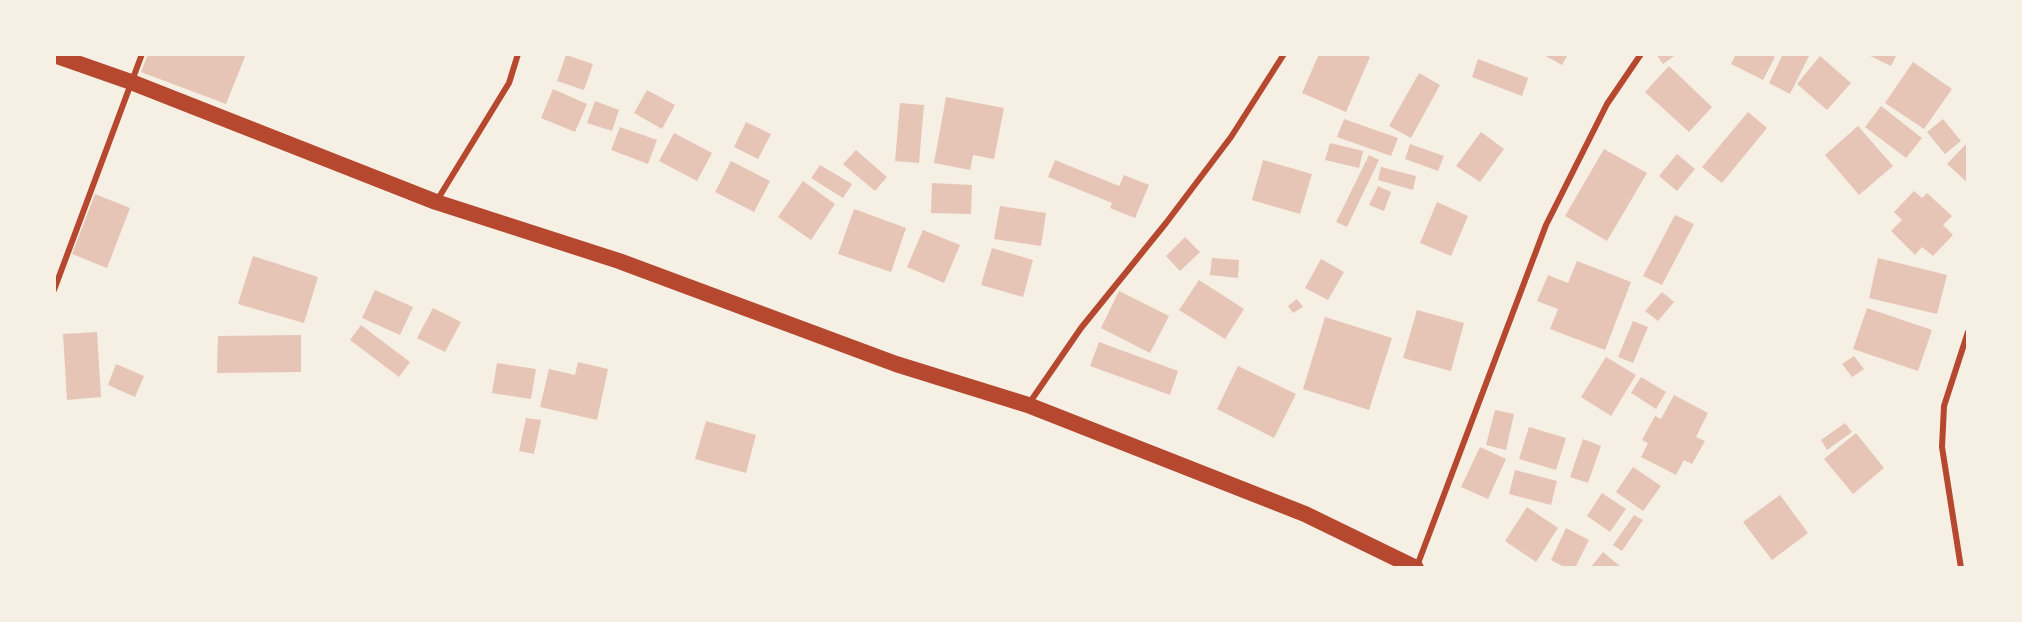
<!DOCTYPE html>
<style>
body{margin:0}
#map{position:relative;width:2022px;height:622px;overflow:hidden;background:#f6efe4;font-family:Lato,sans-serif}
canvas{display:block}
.frame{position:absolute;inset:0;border:56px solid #f6efe4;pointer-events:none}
</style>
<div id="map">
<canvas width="2022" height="622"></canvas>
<div class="frame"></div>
</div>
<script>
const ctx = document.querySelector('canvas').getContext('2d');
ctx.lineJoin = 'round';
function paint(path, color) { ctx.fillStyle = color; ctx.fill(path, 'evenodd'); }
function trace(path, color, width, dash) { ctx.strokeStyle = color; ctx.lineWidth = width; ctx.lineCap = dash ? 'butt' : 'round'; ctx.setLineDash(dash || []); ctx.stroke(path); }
paint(new Path2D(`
 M148,54H246L226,104L141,72Z
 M1319,54H1363L1370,57L1346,112L1302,93Z
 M1542,54H1568L1562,65Z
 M1656,54H1677L1663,64Z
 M1736,54H1768L1775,57L1763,80L1731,64Z
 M1783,54H1810L1790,94L1769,83Z
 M1866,54H1897L1891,66Z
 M566,55L593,64L584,90L557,81Z
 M1820,56L1851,83L1827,110L1797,84Z
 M1478,59L1528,78L1522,96L1472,77Z
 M1913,62L1952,89L1924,129L1885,103Z
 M1669,66L1712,107L1689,132L1645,92Z
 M1419,73L1440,85L1411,138L1389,126Z
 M553,89L587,104L575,132L541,118Z
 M647,90L675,105L662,129L634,113Z
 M946,97L1004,108L994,159L973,155L970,170L934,163Z
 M595,101L619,110L612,131L587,123Z
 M900,103L924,105L919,163L895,161Z
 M1881,106L1922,138L1906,158L1865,127Z
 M1748,112L1767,128L1722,183L1702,167Z
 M1344,119L1398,138L1391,156L1337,137Z
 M1943,119L1961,141L1945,154L1927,132Z
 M746,122L771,134L758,159L734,147Z
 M1858,126L1893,166L1859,195L1825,155Z
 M620,127L657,140L648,164L611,150Z
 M1481,132L1504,149L1480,182L1456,166Z
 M674,133L712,153L697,181L659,161Z
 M1330,143L1363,151L1359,168L1325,160Z
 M1410,144L1444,156L1438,171L1405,159Z
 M1966,144L1968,146V183L1947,164Z
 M1604,149L1647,173L1607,241L1565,216Z
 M856,150L887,177L875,191L843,164Z
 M1677,154L1695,169L1677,191L1659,176Z
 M1369,155L1379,160L1347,227L1336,222Z
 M1055,160L1119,186L1124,175L1149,185L1135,218L1110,208L1112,203L1048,177Z
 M1263,160L1312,174L1300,214L1252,200Z
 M731,161L770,181L754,212L715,192Z
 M820,165L852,184L843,198L811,178Z
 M1381,167L1416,176L1413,190L1378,180Z
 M803,181L835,204L811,240L778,217Z
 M932,183L972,185L971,214L931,213Z
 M1378,186L1391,192L1384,211L1369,205Z
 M1914,191L1922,198L1927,193L1952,216L1943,225L1953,235L1933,256L1922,247L1915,255L1891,231L1902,220L1894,212Z
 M95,194L130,208L107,268L72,254Z
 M1437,202L1468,216L1451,256L1420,243Z
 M1000,206L1046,213L1041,246L994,239Z
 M854,209L906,228L891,272L838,254Z
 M1675,215L1694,224L1662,285L1643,276Z
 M923,230L960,245L944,283L907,267Z
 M1185,237L1200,252L1180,271L1166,256Z
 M992,248L1033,260L1023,297L981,285Z
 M253,256L318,277L304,323L238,304Z
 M1212,258L1239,260L1238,278L1210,275Z
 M1878,258L1947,275L1937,314L1869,298Z
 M1321,259L1344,272L1328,300L1305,288Z
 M1577,261L1631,282L1605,350L1550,329L1558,309L1537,301L1548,275L1568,283Z
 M1199,280L1244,309L1225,339L1179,310Z
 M375,290L413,307L400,335L362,318Z
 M1119,291L1169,316L1150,353L1101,328Z
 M1662,292L1674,302L1658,321L1645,311Z
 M1297,299L1303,307L1293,313L1288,306Z
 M433,308L461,322L445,352L417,338Z
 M1867,308L1932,330L1918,371L1853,349Z
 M1417,310L1464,323L1451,371L1403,358Z
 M1325,317L1392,338L1369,410L1303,389Z
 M1633,321L1648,327L1633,363L1618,357Z
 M361,325L410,362L399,377L350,340Z
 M97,332L101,397L67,400L63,334Z
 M301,335V372L217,373L218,336Z
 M1099,342L1178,371L1170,395L1090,366Z
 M1854,356L1864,369L1852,377L1842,364Z
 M1606,357L1636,375L1611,416L1581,397Z
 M578,362L608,369L597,420L540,407L549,369L575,375Z
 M497,363L536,369L531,399L492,393Z
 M116,364L144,376L135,397L108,385Z
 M1238,366L1296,394L1274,438L1217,409Z
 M1641,377L1666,392L1656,409L1631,393Z
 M1674,395L1708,413L1696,437L1705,441L1692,464L1684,460L1676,475L1641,457L1648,443L1642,440L1655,416L1661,419Z
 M1495,410L1514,414L1506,450L1486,445Z
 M526,418L541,420L534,454L519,451Z
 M706,421L756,435L746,473L695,459Z
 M1845,423L1852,432L1827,450L1821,440Z
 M1529,427L1566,438L1556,470L1519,459Z
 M1856,433L1884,468L1853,494L1824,459Z
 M1583,439L1601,446L1588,483L1570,477Z
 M1480,447L1506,459L1488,499L1461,487Z
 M1633,467L1661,486L1643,511L1616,492Z
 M1515,470L1557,481L1551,505L1509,494Z
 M1602,493L1626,509L1610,532L1587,516Z
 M1780,495L1808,533L1772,560L1743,522Z
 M1527,507L1558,528L1536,562L1505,541Z
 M1634,515L1643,520L1622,551L1613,545Z
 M1566,528L1589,540L1575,568H1566L1551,560Z
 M1603,552L1622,568H1590Z`), '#e6c5b7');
trace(new Path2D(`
 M436,202L509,83L518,54
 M54,290L142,54
 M1028,405L1081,328L1166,223L1231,137L1284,54
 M1417,566L1546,225L1607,104L1641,54
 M1961,568L1942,447L1944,406L1968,332`), '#b5482f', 6);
trace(new Path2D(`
 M54,55L131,82L436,202L619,261L896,364L1028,405L1305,514L1416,568`), '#b5482f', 16);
</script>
